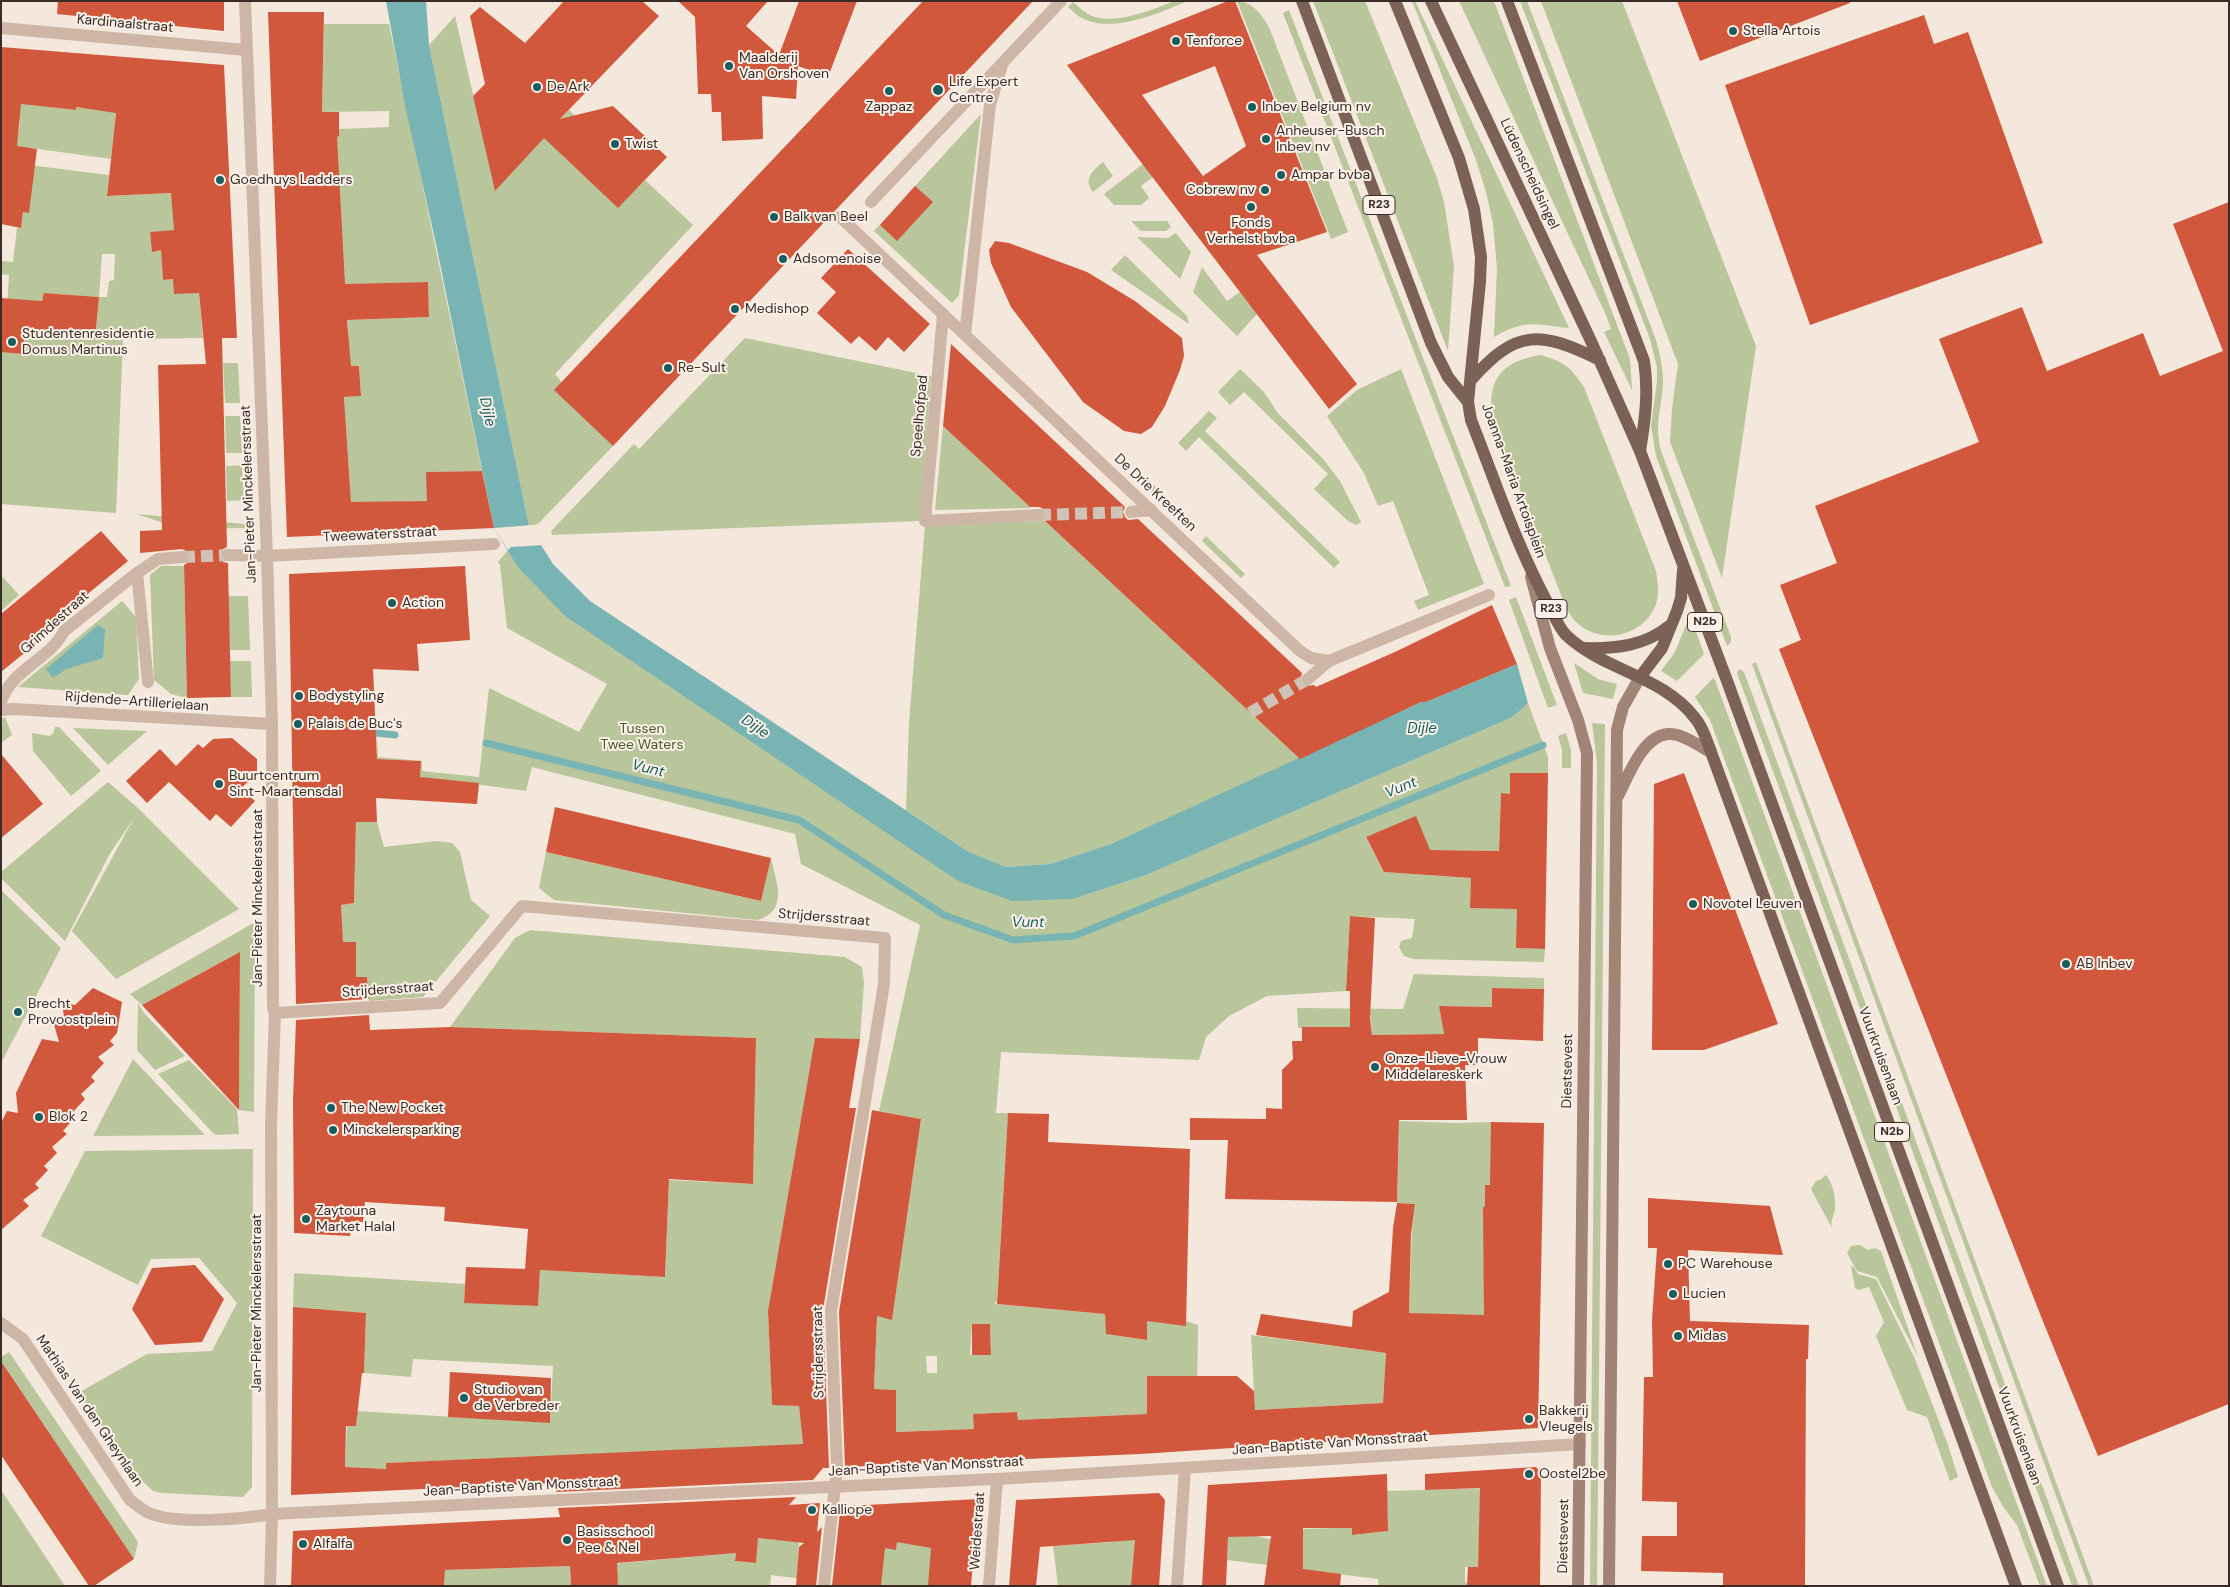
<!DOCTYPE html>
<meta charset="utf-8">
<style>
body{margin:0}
#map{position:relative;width:2230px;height:1587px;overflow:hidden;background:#f4e7db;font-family:"DM Sans",sans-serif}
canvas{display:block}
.frame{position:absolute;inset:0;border:2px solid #392c27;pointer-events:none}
</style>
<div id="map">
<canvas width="2230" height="1587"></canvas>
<div class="frame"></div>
</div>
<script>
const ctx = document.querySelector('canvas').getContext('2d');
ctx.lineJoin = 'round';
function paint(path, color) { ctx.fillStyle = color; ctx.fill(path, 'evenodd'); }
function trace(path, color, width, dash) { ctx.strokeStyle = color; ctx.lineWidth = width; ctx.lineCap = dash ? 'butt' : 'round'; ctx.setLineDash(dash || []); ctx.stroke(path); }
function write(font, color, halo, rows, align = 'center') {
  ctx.font = font + ' "DM Sans",sans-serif'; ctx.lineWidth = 4; ctx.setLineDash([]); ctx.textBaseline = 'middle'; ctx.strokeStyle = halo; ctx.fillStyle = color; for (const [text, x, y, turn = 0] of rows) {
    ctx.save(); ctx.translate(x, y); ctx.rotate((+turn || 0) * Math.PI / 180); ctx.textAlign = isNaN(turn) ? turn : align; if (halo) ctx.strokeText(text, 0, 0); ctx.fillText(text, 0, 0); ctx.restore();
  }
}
paint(new Path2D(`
 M1174,1H1188C1159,13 1111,35 1080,17C1076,15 1072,10 1068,7L1073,2C1078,6 1083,11 1088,14C1110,27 1153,10 1174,1Z
 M1237,1C1253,2 1262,15 1269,27L1348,232L1331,239Z
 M1313,1H1365L1437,178L1444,202L1454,266L1448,351Z
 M1412,1H1415L1569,328C1535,325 1527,318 1494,337L1497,269L1493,223L1486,192L1476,160Z
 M1459,1H1494L1630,359L1632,390L1604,332L1611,329L1606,315Z
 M1520,1H1527L1656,340C1660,354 1663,368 1663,382C1662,410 1654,421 1661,451L1731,637V642L1727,646L1656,456L1651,426L1657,381V367L1650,339Z
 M1541,1H1622L1756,346L1722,578L1670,442L1672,409L1678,364Z
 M1289,10L1511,586L1505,587L1283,13Z
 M455,16L495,190L569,110L590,130L564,157L618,207L645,180L693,225L555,374L613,446L538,524L529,526L429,45Z
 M324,24H389L482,471L427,472V501L351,503L344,397L361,396L359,366H338L336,339L349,338L347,320L429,317L428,282L325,285L320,137L339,136V129L389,127V111L322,112Z
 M5,92L30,105L75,110L76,107L116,112L111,159L31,148L29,165L109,175L107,196L171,193L182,230L150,233L152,251L161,250L163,280L173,279L199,293L203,338L123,339L116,513L1,504V352L22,354L25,332L95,339L99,297L44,293L42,301L7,307L9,275L1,274V261L13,262L17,228H21L23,212L29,213C33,183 6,162 9,134L18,135L20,121L1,118ZM102,254H115L114,280L109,281L107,297H99Z
 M981,114L959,295L952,303L874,231Z
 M1103,162L1113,176L1093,192C1083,179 1092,171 1103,162Z
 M1143,164L1153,177L1141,186L1149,198L1141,205H1114L1104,194Z
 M1131,221H1167L1171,227L1166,231H1141Z
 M1176,233L1191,252L1180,279L1137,237L1168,238Z
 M1125,255L1187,316L1189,324L1111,270Z
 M1202,267L1227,301L1240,292L1257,314L1237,336L1193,292Z
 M745,338L931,376L920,521L552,535L551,531L634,444L639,449Z
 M1540,355C1563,361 1571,367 1584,387L1656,571C1658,584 1660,597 1654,609C1639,638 1599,645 1575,621C1571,617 1568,610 1565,605L1493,421C1486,381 1500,362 1540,355Z
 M223,363H238L240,403H225Z
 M1240,369L1264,392L1277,412L1323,459L1340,481L1361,522L1356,525L1348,521L1314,489L1328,474L1244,392L1230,405L1218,392Z
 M1401,369L1484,584L1418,610L1414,601L1429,595L1393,501L1378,506L1364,473L1327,416L1357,390Z
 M1209,411L1217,418L1205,431L1340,562L1334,568L1199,437L1186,451L1178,443Z
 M225,416H240L242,453H226Z
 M943,426L1031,508L935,510Z
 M242,465L244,500L227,501L226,466Z
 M1145,477L1193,523L1189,528L1140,481Z
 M136,514L245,524V528L183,529Z
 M1045,521L1300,759L1111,844L1050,864L1005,867L969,852L906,810L909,723L925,525Z
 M1206,536L1245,574L1241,578L1202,541Z
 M508,550L517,566L958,881L1073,899L1146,875L1513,717L1528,703L1548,757V773H1510V794H1501L1499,851L1430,850L1366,838L1384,872L1471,878L1517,909V948L1545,949L1544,962L1413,959L1404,956L1399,947L1401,941L1412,938L1415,919L1350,916L1346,991L1267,996L1229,1016L1206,1037L1199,1060L1001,1052L996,1113H1008L997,1300L995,1304L1105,1314L1107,1334L1146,1340L1147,1318L1186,1321L1198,1325L1197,1401L1147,1414L1018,1420L1017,1412L974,1414V1429L867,1433L896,1411V1390L874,1389L877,1316L892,1319L921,1119L879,1111L920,925L801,864L795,834L532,767L526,791L438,779L419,786L421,761L377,759L376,722L378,757L422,761V771L479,777L489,688L579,732L607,684L507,628L500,565L498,562ZM972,1324H990L991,1355H970ZM926,1356H937V1373H927Z
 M161,566H184L187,698L171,694L154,680L150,575Z
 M1,575L19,595L1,611Z
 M228,596H248L250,650H230Z
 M1516,597L1557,705L1548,708L1509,600Z
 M122,601L136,617L139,679L128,695L18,687Z
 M1690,615L1704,654L1677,681L1661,671L1675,652Z
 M230,661H251L252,697H231Z
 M1756,662L2094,1586H2089L1752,664Z
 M1574,663L1598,679L1617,684L1613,699L1583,693Z
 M1739,669L1744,672L2079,1586H2072L1737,673Z
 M1713,678L1715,680L2047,1586H2040L2017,1525L2004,1508L1992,1487L1710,720L1695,697Z
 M5,717L12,735L1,743V719Z
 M1592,723L1605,724L1597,1586H1590L1597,763Z
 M55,727H59L101,771L71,796L33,751L32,733L49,736L53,734Z
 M73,728L147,731L108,765Z
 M1566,733L1571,750V768H1562V750L1558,736Z
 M108,782L139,809L239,909L116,979L72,931L134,818L109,855L65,941L1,878V872Z
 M356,822H377L384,847L437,841L452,843L460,852L471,900L490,916L423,997L369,1001L367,977H345L356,959V942H342L341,905L354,903Z
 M546,852L761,901L771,858C776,882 789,910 758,920L554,900L539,888Z
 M1,890L61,948L1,1063Z
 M255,922L254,1112L239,1110L240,952L142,1005L130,994Z
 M530,930L845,957L862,967L864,983L860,1039H815L768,1311L772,1404L799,1406L803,1445L386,1463V1469L345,1467L347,1426H356L357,1411L550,1423L553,1366L413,1359L411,1377L364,1373L366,1313L293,1307L294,1273L465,1284L464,1302L538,1306L540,1270L665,1277L669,1180L753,1184L756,1038L450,1027L515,938Z
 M1414,974L1544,978V989L1492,988V1007L1439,1006L1444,1034L1372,1035L1371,1017H1350V1029L1340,1027L1298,1028L1297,1008L1403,1009Z
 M138,1003L144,1013L185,1056L155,1070L137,1050Z
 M133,1059L205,1135L93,1136Z
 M189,1060L237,1109L239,1134L216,1135L212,1132L158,1074Z
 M1399,1121L1457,1123L1494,1122L1490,1185L1485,1373L1417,1313H1409L1412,1230L1415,1204L1397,1203Z
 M253,1149L252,1487L243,1497L162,1493L153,1491L138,1477L78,1393L147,1354L212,1351L237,1303L199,1258L151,1259L138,1285L41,1236L85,1151Z
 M1826,1175C1833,1184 1836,1198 1835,1209C1834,1217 1830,1219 1832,1228L1811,1189L1816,1181L1821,1179Z
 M1856,1245H1860L1868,1250L1875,1248L1881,1251L1918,1357L1877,1277L1857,1271L1847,1253L1851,1246Z
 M1851,1266H1853L1858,1274L1876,1279L1915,1359L1948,1445L1958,1477L1950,1481L1927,1417L1907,1410L1876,1336L1884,1322L1869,1287L1858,1290L1855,1288Z
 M1251,1335L1386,1353L1383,1403L1255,1410Z
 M9,1352L138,1542L134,1559L1,1361V1357Z
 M1492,1488L1480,1507L1478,1567H1465V1582L1467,1583V1586H1379L1378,1579L1227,1560L1228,1537L1255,1536L1285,1542L1303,1529L1335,1528L1352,1518L1353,1535L1387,1531L1388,1528L1387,1491Z
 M1,1490L65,1586H1Z
 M1148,1525L1131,1586H1058L1053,1546L1112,1542Z
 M758,1538L799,1542L798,1560L805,1562L803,1579L771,1575L770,1586H618V1580L588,1566L736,1553L735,1561L756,1563Z
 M943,1540L928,1586H881L858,1541L896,1549L897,1542Z
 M570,1566L571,1586H444L445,1570Z`), '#b9c59a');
paint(new Path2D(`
 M386,1H426L429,45L529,526L553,564L590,601L969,852L1006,867L1050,864L1111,844L1421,702H1426L1517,664L1528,703L1513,717L1146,875L1073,899L1012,901L958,881L565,616L517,566L494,528L436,244L406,110Z
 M98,625L105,630L103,658L66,669L53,678L46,669Z`), '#77b4b3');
paint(new Path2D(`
 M532,525L544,545L511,547L508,550L494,528Z`), '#f4e7db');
trace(new Path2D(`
 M367,732L395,735
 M486,743L799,820L944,915L1013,940L1074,936L1543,745`), '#77b4b3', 7);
paint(new Path2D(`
 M58,1H224V31L57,14Z
 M564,1H642L659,16L560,119L613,106L667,157L618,208L544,138L495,191L473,96L485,84L470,16L480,7L525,43Z
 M678,1H768L746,26L779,55L799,1H857L828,77L798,66L796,99L762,96L763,139L722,141L721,112H712L711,94H698L695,17Z
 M923,1H1033L613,446L554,390Z
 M1228,1H1235L1327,232L1257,255L1357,384L1329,409L1067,65ZM1215,66L1246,146L1203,176L1142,95Z
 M1677,1H1850V3L1700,61Z
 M268,12H324L322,112H339V136L337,137L345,284L428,282L429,317L347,320L351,366H359L361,396L344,397L351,502L427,501L426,472L482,471L494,528L287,537Z
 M1924,15L1934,44L1968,32L2043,243L1810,325L1725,85Z
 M1,47L224,65L237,338H222L227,547L221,550L220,555L223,562L228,563L231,697L187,698L184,565L190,561V553L182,549L140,553V531L162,530L158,365L206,364L199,293L174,294L173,279L163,280L161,250L152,252L150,232L174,230L171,193L107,196L116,113L76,107V110L21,104L17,146L37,149L29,213L23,212L21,228L1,224Z
 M915,186L933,202L897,241L880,225Z
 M2229,202V1404L2098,1456L2042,1319L1779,649L1801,640L1780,585L1837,563L1815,506L1979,442L1939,339L2022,307L2047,371L2143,333L2160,376L2223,351L2173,224Z
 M995,241L1009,243L1087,272L1135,301L1182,338L1184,356L1180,370L1165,406L1152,427L1141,434L1124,431L1083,402L1011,307L991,263L989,250Z
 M848,249L930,324L904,352L888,337L876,351L859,336L851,344L817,313L836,292L821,278Z
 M44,293L99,297L95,339L25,332L22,354L1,352V298L42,301Z
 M951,344L1125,507L1123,512L1125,517L1128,520L1138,519L1302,673L1300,681L1305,686L1314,685L1316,687L1397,651L1492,605L1517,664L1426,702H1421L1300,759L1045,521L1047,515L1046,510L1039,507H1030L943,426Z
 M101,531L128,561L46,628L49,633L1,672V614Z
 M465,566L470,640L417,644L419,671L373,669L377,759L421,761L420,777L479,783L477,804L376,798L377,822H356L354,903L341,905L343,942H356V977H367L369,999L296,1004L289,574Z
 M232,738L257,759V774L241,788L255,801L231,827L216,814L210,821L169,782L147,803L126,781L160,749L176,766L198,744L203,748L213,739Z
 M1,754L43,804L1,838Z
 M1510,773H1548L1545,949L1516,948L1517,909L1470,908L1471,878L1384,872L1366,837L1416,816L1430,850L1499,851L1501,793L1510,794Z
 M1684,773L1778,1024L1704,1050H1652L1654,784Z
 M555,807L771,858L761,901L546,852Z
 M1350,916L1375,918L1370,1017L1372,1035L1444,1034L1439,1006L1492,1007V988L1544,989L1543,1041L1478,1038V1065H1465L1467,1120H1399L1397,1202L1225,1199L1228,1140H1190V1118L1266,1119V1108L1282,1109V1070L1293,1059L1292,1041H1302V1027H1350V991H1346Z
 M240,952L239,1110L142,1005Z
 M93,988L122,1002L117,1033L110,1041L114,1045L98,1057L104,1063L91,1077L95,1081L81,1094L85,1099L72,1113L76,1116L63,1131L67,1134L52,1147L57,1153L44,1166L48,1170L35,1184L39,1188L23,1200L29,1206L1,1230V1123L7,1111L18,1113L16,1093L42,1039L59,1042L53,1021L65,1024L62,1003L75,1005Z
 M369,1015L370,1030L450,1027L756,1038L753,1184L669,1179L665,1277L540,1270L538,1306L464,1303L466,1267L529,1269H525L528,1229L444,1221L445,1207L365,1202L363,1222L351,1221L350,1236L294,1233L293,1101L296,1020Z
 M815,1038L860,1039L849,1108H856L823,1310L829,1468H823L813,1480L556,1492L555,1483L291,1495L293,1307L366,1313L364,1373H362L356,1426H346L345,1467L386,1469V1463L803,1444L799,1406L772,1405L768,1311Z
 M872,1110L921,1119L892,1320L877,1316L874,1389L896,1390V1432L974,1429L973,1414L1017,1412L1018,1420L1147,1414V1376H1237L1254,1391L1255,1410L1383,1403L1386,1353L1256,1335L1261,1314L1352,1327L1353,1311L1389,1292L1393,1228L1397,1203L1415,1204L1411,1234L1409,1313L1484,1315L1483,1208L1485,1206V1185H1490L1491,1122L1544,1123L1538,1428L1140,1454L845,1467L839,1312Z
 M1008,1113L1049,1114L1048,1142L1190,1149L1186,1326L1147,1321V1340L1106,1334L1105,1314L997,1304Z
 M1648,1198L1770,1206L1783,1255L1688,1250L1690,1321L1809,1325L1808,1359H1806L1805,1586H1723V1573L1641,1571L1642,1536H1677V1502L1642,1501L1644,1377H1653L1652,1320L1657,1248H1648Z
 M195,1265L224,1299L202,1342L155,1345L132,1309L152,1268Z
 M972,1324H990L991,1355H972Z
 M1,1361L134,1559L94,1586H89L1,1455Z
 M450,1372L551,1378L550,1423L448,1417Z
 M1536,1467L1541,1473L1540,1586H1467L1468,1567H1478L1480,1488L1425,1490V1474Z
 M1387,1474L1388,1531L1352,1535V1528H1303V1569L1341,1574L1340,1586H1264L1271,1536L1228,1537L1226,1586H1202L1208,1485Z
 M1159,1493L1165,1500L1159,1586H1131L1135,1540L1040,1547L1036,1586H1009L1016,1500Z
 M796,1497L789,1505L820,1503L817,1532L822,1527L816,1586H796L799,1547L804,1543L758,1538L756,1563L735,1561L736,1553L617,1563L618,1586H571L570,1566L445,1570L444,1586H291L293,1531L560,1517L558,1508Z
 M978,1499L971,1586H928L931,1548L897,1542L896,1550L885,1548L881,1586H832L840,1512L848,1506Z`), '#d1583c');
trace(new Path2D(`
 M1039,515L1131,512
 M1250,713L1308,679`), '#cfc2b7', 12, [12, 6]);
trace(new Path2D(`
 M183,557L228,555`), '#cfc2b7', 12, [12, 6]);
trace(new Path2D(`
 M943,314L925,521L1039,515
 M1131,512L1151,510
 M1308,679L1329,661`), '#ceb6a6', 12);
trace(new Path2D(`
 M1,28L246,50
 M871,202L1061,1
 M840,217L1300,651L1311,658L1329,661L1489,595
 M965,335L990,105L1002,65
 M228,555L267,556L494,544
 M137,573L158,559L183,557
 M1,702C11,669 50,660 64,631L137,573L148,682
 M1,710L14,709L272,724
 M275,1013L440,1003L522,906L885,938L884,984L831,1311L837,1468L824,1586
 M1,1323L23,1339L130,1500C136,1504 142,1510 149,1513C176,1525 243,1519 272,1514L270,1586
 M989,1586L997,1479
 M1177,1586L1185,1468`), '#ceb6a6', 12);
trace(new Path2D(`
 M245,1L267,556L272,724L273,1008L275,1013L271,1124L272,1514L1015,1478L1580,1444`), '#ceb6a6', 12);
trace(new Path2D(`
 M1531,577L1550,648L1578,720L1587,753L1578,1586
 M1618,796C1628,777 1642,736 1668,734C1682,733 1699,746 1711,752
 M1609,1586L1617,730L1623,707L1640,677`), '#a28477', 12);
trace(new Path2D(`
 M1302,1L1431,343L1448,377L1468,402
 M1395,1L1459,158L1474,209L1481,257L1480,282L1468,402L1471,420C1495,481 1516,544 1547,602C1553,612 1558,627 1566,635C1604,671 1662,675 1695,718C1703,727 1707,741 1711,752L2016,1586
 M1431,1L1590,339L1640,451L1726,678L2058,1586
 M1507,1L1644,361C1649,392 1645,420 1640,451
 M1471,380C1517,328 1540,331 1600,360
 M1584,648C1615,649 1645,646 1669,626
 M1640,677L1662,648L1677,611L1681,598L1683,570`), '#7c6157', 12);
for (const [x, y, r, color] of [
 [1733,31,5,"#195e5f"],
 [1176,41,5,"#195e5f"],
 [729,66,5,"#195e5f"],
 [537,87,5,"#195e5f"],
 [938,90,6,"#195e5f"],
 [889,91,5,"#195e5f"],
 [1252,107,5,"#195e5f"],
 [1266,139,5,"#195e5f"],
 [615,144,5,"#195e5f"],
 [1281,175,5,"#195e5f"],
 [220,180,5,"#195e5f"],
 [1265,190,5,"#195e5f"],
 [1251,207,5,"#195e5f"],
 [774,217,5,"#195e5f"],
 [783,259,5,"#195e5f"],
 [735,309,5,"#195e5f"],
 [12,342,5,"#195e5f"],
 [668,368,5,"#195e5f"],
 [392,603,5,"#195e5f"],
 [299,696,5,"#195e5f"],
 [298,724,5,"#195e5f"],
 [219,784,5,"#195e5f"],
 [1693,904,5,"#195e5f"],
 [2066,964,5,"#195e5f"],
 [18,1012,5,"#195e5f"],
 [1375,1067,5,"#195e5f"],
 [331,1108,5,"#195e5f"],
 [39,1117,5,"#195e5f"],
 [333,1130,5,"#195e5f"],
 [306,1219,5,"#195e5f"],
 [1668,1264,5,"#195e5f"],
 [1673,1294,5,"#195e5f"],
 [1678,1336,5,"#195e5f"],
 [464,1398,5,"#195e5f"],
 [1529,1419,5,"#195e5f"],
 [1529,1474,5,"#195e5f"],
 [812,1510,5,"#195e5f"],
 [567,1540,5,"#195e5f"],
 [303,1544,5,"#195e5f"]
]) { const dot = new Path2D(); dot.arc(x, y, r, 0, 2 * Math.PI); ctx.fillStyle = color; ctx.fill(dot); trace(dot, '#fbf1e8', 2); }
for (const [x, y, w] of [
 [1379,205,32],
 [1551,609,32],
 [1705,622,35],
 [1892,1132,35]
]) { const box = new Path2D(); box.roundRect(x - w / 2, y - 9.5, w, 19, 4); ctx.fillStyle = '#fbf1e8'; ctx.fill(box); trace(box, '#392c27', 1); }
write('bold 12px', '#392c27', null, [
 ["R23",1379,205],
 ["R23",1551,609],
 ["N2b",1705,622],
 ["N2b",1892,1132]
]);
write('14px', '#392c27', '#fbf1e8', [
 ["Kardinaalstraat",125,24,5],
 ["Lüdenscheidsingel",1529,174,65],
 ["Speelhofpad",920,416,-85],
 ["Joanna-Maria Artoisplein",1513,481,70],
 ["De Drie Kreeften",1155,493,43],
 ["Jan-Pieter Minckelersstraat",249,494,-92],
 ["Tweewatersstraat",380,535,-3],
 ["Grimdestraat",55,623,-42],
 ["Rijdende-Artillerielaan",137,702,4],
 ["Jan-Pieter Minckelersstraat",258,898,-90],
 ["Strijdersstraat",824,918,5],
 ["Strijdersstraat",388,990,-4],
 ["Vuurkruisenlaan",1880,1056,70],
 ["Diestsevest",1568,1071,-89],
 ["Jan-Pieter Minckelersstraat",257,1303,-90],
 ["Strijdersstraat",819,1352,-91],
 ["Mathias Van den Gheynlaan",89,1411,56],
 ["Vuurkruisenlaan",2019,1436,70],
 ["Jean-Baptiste Van Monsstraat",1330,1444,-4],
 ["Jean-Baptiste Van Monsstraat",926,1467,-3],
 ["Jean-Baptiste Van Monsstraat",521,1487,-3],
 ["Weidestraat",978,1531,-86],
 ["Diestsevest",1564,1536,-89]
]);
write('14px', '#392c27', '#fbf1e8', [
 ["Stella Artois",1743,31],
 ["Tenforce",1186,41],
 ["Maalderij",739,58],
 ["Van Orshoven",739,74],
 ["Life Expert",949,82],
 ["Centre",949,98],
 ["De Ark",547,87],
 ["Zappaz",889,107,"center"],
 ["Inbev Belgium nv",1262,107],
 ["Anheuser-Busch",1276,131],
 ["Inbev nv",1276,147],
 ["Twist",625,144],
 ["Ampar bvba",1291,175],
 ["Goedhuys Ladders",230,180],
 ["Cobrew nv",1255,190,"right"],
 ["Balk van Beel",784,217],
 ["Fonds",1251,223,"center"],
 ["Verhelst bvba",1251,239,"center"],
 ["Adsomenoise",793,259],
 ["Medishop",745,309],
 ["Studentenresidentie",22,334],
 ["Domus Martinus",22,350],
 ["Re-Sult",678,368],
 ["Action",402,603],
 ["Bodystyling",309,696],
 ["Palais de Buc's",308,724],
 ["Buurtcentrum",229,776],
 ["Sint-Maartensdal",229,792],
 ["Novotel Leuven",1703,904],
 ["AB Inbev",2076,964],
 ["Brecht",28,1004],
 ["Provoostplein",28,1020],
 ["Onze-Lieve-Vrouw",1385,1059],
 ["Middelareskerk",1385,1075],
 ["The New Pocket",341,1108],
 ["Blok 2",49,1117],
 ["Minckelersparking",343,1130],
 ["Zaytouna",316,1211],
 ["Market Halal",316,1227],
 ["PC Warehouse",1678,1264],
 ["Lucien",1683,1294],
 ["Midas",1688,1336],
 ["Studio van",474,1390],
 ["de Verbreder",474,1406],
 ["Bakkerij",1539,1411],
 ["Vleugels",1539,1427],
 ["Oostel2be",1539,1474],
 ["Kalliope",822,1510],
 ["Basisschool",577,1532],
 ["Pee & Nel",577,1548],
 ["Alfalfa",313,1544]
], 'left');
write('14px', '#4b5a29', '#fbf1e8', [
 ["Tussen",642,729],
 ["Twee Waters",642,745]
]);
write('italic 15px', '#195e5f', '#fbf1e8', [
 ["Dijle",487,412,78],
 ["Dijle",755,727,34],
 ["Dijle",1422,729],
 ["Vunt",648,769,14],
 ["Vunt",1401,788,-22],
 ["Vunt",1028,923,1]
]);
</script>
